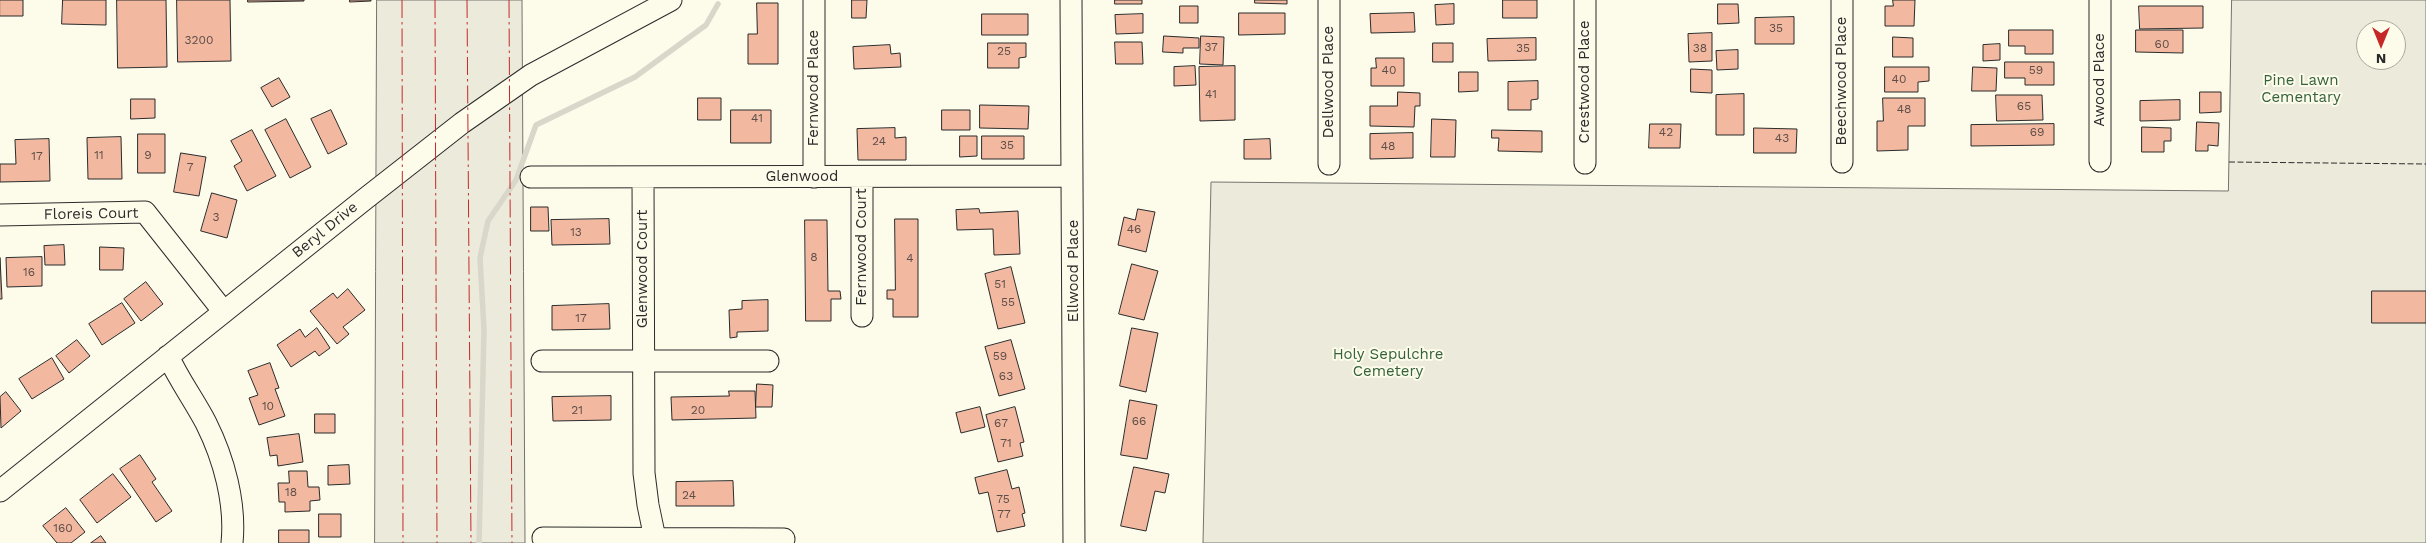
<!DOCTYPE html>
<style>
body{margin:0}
#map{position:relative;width:2426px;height:543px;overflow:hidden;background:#fdfbea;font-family:"Work Sans",sans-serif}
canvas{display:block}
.north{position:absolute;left:2356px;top:20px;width:50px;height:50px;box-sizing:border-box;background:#fdfbea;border:1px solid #a9a89e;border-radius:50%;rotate:180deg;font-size:14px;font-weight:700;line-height:20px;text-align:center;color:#2b2b2b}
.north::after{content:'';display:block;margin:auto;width:18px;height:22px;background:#c62828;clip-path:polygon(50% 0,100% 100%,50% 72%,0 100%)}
</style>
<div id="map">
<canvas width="2426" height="543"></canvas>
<div class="north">N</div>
</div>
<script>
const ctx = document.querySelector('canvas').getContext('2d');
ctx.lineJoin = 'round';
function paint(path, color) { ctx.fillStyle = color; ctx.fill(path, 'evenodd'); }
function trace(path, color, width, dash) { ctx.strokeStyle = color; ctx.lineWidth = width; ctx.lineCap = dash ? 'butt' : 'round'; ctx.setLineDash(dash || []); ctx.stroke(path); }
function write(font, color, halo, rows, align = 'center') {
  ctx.font = font + ' "Work Sans",sans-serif'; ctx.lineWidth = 4; ctx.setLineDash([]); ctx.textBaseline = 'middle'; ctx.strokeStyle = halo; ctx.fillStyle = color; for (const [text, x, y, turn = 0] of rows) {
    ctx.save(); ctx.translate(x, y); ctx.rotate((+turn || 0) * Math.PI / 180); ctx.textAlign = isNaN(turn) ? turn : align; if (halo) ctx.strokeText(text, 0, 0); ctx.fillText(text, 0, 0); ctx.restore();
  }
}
const green = new Path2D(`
 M377,0H522L525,543H375Z
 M2232,0H2426V543H1203L1211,182L2228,191ZM2366,30H2396V60H2366Z`);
paint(green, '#ecebdb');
trace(green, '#74746e', 1);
trace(new Path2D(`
 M479,543L484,330L480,258L488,221L516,180L536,125L635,77L706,25L718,4`), '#d8d7c9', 5.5);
const building = new Path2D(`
 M0,0H23V16H0Z
 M63,0H106V25L62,24Z
 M117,0H166L167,67L118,68Z
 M177,0H230L231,61L178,62Z
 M248,0H304V1L248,2Z
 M350,0H371V1L350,2Z
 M852,0H867L866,18H852Z
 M1115,0H1142V4H1115Z
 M1255,0H1287V4L1255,3Z
 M1503,0H1537V18H1503Z
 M1893,0H1915L1914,26H1885V6H1893Z
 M757,3H778V64H748V34H757Z
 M1454,4V24L1436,25L1435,5Z
 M1718,4H1738L1739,23L1718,24Z
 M1180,6H1198V23H1180Z
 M2139,6H2203V28L2140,29Z
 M1239,13H1285V34L1239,35Z
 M1414,13L1415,32L1371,33L1370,14Z
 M982,14H1028V35H982Z
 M1143,14V33L1116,34L1115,15Z
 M1794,17V44H1755V18Z
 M2009,30H2053V54H2025V46H2009Z
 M2136,30H2183V53L2136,52Z
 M1712,33V61L1689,62L1688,34Z
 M1164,36L1199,38V48H1183V53L1163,52Z
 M1201,36L1224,37L1223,65L1200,64Z
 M1893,37L1913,38V57H1893Z
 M1536,38V60L1488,61L1487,39Z
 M1115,42H1142L1143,64H1116Z
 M988,43H1026V57L1019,58V68H988Z
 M1433,43H1453V62H1433Z
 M2000,44V60L1983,61V45Z
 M890,45L891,54L900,53L901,67L854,69L853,47Z
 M1738,50V69L1717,70L1716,51Z
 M1376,58H1404V86H1371V68H1376Z
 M2005,62H2054V85H2025V78H2005Z
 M1195,66L1196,85L1174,86V67Z
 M1235,66V120L1200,121L1199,67Z
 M1885,67H1929V81L1918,82V92H1885Z
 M1973,67L1997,68L1996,91H1972Z
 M1691,69L1712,70V93L1691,92Z
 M1459,72H1478V91L1459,92Z
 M279,78L290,97L272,107L261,88Z
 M1538,81V99L1531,100V110H1508V82Z
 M1398,92L1420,93V106H1415L1414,127L1370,126V106H1397Z
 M2200,92H2221V112L2200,113Z
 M1744,94V135H1716V95Z
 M1996,95H2042L2043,120L1997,121Z
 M698,98H721V120H698Z
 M1883,98H1925V126H1908V150L1877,151V121H1883Z
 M131,99H155V118L131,119Z
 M2180,100V120L2140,121V101Z
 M980,105L1029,106L1028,129L980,128Z
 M331,110L347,144L328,154L311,119Z
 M731,110H771V143H731Z
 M942,110H970V130H942Z
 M286,119L311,167L290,178L265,130Z
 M1432,119L1456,120L1455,157H1431Z
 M2197,122L2219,123L2218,146L2208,145V151H2196Z
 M1650,124H1681L1680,148H1649Z
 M2054,124V145L1971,146V125Z
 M2142,127L2171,128V141H2164V152H2142Z
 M895,128V138L906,137V160H858L857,129Z
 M1754,128L1797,129L1796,153H1754Z
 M252,130L276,176L247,191L234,166L242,161L231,141Z
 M1492,130L1542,131V152L1498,151L1499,138H1492Z
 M1413,133V158L1370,159V134Z
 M138,134H165V173H138Z
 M960,136H977V156L960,157Z
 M982,136H1024V159H982Z
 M121,137L122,179H88L87,138Z
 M49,139L50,181L0,182V164H16L15,140Z
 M1270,139L1271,159H1244V140Z
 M181,153L206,157L199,196L174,192Z
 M212,193L237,200L227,238L201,231Z
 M531,207H548L549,231H531Z
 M979,209L980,213L1018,211L1020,254L994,255L993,229L957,230L956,210Z
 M1138,209L1155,212L1146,252L1118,245L1124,217L1135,220Z
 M609,219L610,244L552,245L551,220Z
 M895,219H918V317H893V299H887V290H895Z
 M805,220H827L828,291H840L841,299H831V321H806Z
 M64,245L65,265H45L44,246Z
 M100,247L124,248L123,270H100Z
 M42,257V286L7,287L6,258Z
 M0,258L2,299H0Z
 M1132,264L1158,271L1144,320L1119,314Z
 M1011,267L1025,323L998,329L985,274Z
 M146,282L163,304L141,321L124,299Z
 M348,289L365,310L343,327L349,334L337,344L310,311L333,293L337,298Z
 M2372,291H2426V323H2372Z
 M768,300V331L737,332V337L730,338L729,310L742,309V301Z
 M122,303L135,323L102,345L89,324Z
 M609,304L610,329L552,330V306Z
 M317,328L330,348L319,356L315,351L291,367L277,345L300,329L305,337Z
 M1132,328L1158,333L1146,392L1120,386Z
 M77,340L90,356L69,373L56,356Z
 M1011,340L1025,389L999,396L985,347Z
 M52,358L64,379L32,399L19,379Z
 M270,363L279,388L275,389L285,416L259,425L249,398L258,395L248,371Z
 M757,384L773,385L772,407H756Z
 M729,391H755L756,418L672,420L671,397L729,396Z
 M6,392L21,411L1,428L0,397Z
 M611,396V420L553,421L552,397Z
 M1130,400L1157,405L1147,459L1121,455Z
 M980,407L985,427L961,433L956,413Z
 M1015,407L1024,442L1020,443L1023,456L998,462L986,415Z
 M315,414H335V433H315Z
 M299,434L303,462L278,466L277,455L270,456L267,438Z
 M140,455L156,479L152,482L172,511L156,522L120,469Z
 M349,465L350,484L328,485V466Z
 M1134,467L1169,474L1165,493L1155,491L1146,531L1121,526Z
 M1007,470L1012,489L1019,487L1025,513L1022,514L1025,526L997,532L988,492L979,494L975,478Z
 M289,471H307L308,487H319L320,500L310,501V511L285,512V502H279L278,483H289Z
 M113,474L131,497L97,523L80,500Z
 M733,481L734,506H676V482Z
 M66,508L85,532L71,543H57L43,526Z
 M319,514H341V537H319Z
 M279,530H309V543H279Z
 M101,536L106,543H91Z`);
paint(building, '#f2b8a0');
trace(building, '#2b2b2b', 1);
const minor = new Path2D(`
 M814,0V177
 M1071,0L1074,543
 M2100,161V0
 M1842,162V0
 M1585,163V0
 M1329,164V0
 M531,177L1072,176
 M643,177L644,473L648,505L656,543
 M862,177V316
 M0,215L145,212L224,312
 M168,356C179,380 194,400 206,423C224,459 236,503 232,543
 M542,361H768
 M0,491L365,199L462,123L531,75L671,0
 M543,538L784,539`);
trace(minor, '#2b2b2b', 23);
trace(minor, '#fdfbea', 21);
trace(new Path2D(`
 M2229,162L2426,164`), '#2b2b2b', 1, [6, 2.5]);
trace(new Path2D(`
 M402,0L403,543
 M435,0L437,543
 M467,0L471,543
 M509,0L512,543`), '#c62828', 1, [18, 4, 2.5, 4]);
write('12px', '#5d4e48', null, [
 ["35",1776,28],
 ["3200",199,40],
 ["60",2162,44],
 ["37",1211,47],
 ["35",1523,48],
 ["38",1700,48],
 ["25",1004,51],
 ["40",1389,70],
 ["59",2036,70],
 ["40",1899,79],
 ["41",1211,94],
 ["65",2024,106],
 ["48",1904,109],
 ["41",757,118],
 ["42",1666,132],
 ["69",2037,132],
 ["43",1782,138],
 ["24",879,141],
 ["35",1007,145],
 ["48",1388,146],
 ["11",99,155],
 ["9",148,155],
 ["17",37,156],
 ["7",190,167],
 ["3",216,217],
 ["46",1134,229],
 ["13",576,232],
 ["8",814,257],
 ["4",910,258],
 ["16",29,272],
 ["51",1000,284],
 ["55",1008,302],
 ["17",581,318],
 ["59",1000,356],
 ["63",1006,376],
 ["10",268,406],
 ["21",577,410],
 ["20",698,410],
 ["66",1139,421],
 ["67",1001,423],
 ["71",1006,443],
 ["18",291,492],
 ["24",689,495],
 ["75",1003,499],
 ["77",1004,514],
 ["160",63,528]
]);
write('15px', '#2b2b2b', '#fdfbea', [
 ["Awood Place",2100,80,-90],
 ["Beechwood Place",1842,81,-90],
 ["Dellwood Place",1329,82,-90],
 ["Crestwood Place",1585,82,-90],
 ["Fernwood Place",814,88,-90],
 ["Glenwood",802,177],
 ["Floreis Court",91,214,-1],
 ["Beryl Drive",325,230,-39],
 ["Fernwood Court",862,247,-90],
 ["Glenwood Court",643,269,-90],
 ["Ellwood Place",1074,271,-90]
]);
write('15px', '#34623c', '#fdfbea', [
 ["Pine Lawn",2301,81],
 ["Cementary",2301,98],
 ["Holy Sepulchre",1388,355],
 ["Cemetery",1388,372]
]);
</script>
